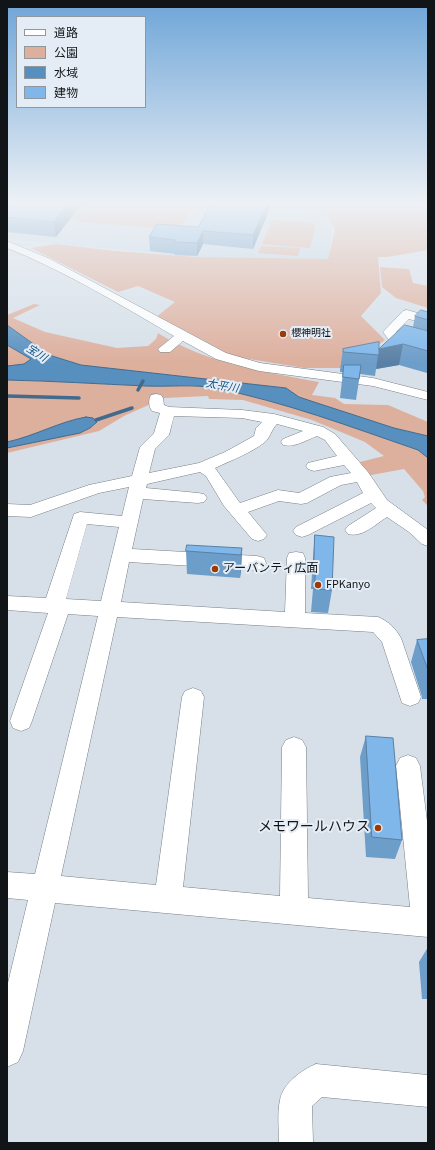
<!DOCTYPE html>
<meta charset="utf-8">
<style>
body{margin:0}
#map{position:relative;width:435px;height:1150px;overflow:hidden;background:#d7e0e9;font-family:"Source Sans 3","Noto Sans JP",sans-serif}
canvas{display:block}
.frame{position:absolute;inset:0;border:8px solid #121518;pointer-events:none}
.legend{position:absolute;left:16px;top:16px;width:130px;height:92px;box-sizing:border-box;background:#e4edf6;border:1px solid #90979d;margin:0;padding:5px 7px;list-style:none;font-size:12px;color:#121518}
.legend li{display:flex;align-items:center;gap:8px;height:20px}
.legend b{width:20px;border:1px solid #90979d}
</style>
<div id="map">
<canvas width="435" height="1150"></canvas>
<div class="frame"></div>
<ul class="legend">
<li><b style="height:5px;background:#fff"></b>道路</li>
<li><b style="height:11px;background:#ddaf9d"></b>公園</li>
<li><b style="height:11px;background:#578fbf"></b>水域</li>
<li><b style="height:11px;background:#7fb7ea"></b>建物</li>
</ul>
</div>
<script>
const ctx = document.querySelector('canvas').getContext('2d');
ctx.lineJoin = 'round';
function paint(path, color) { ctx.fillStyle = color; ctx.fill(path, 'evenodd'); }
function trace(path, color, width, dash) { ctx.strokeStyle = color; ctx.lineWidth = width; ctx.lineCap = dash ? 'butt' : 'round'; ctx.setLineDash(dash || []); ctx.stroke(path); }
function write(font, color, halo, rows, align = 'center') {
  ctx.font = font + ' "Source Sans 3","Noto Sans JP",sans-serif'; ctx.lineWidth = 4; ctx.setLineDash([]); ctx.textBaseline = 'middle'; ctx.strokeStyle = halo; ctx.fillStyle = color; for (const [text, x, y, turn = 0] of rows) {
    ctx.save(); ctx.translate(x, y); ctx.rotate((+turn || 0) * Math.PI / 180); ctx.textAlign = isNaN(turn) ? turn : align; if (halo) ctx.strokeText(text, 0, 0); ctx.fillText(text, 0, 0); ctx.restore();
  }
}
paint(new Path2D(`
 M7,202H85L71,219L183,223L196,202H334L329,259L193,257L7,239Z`), '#c7d6e4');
paint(new Path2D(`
 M85,202H196L183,223L159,228L80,222L71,219Z
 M321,202H428V250L388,257H378L381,293L361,316L385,340L347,368H304L231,356L155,318L175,302L138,286L118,292L31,248L56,244L116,251L196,257L328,259L335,230Z
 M272,220L316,223L310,248L262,244Z
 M261,246L300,248L298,256L258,253Z
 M380,267L409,269L413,283L428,286V308L396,298L382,287Z
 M34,304L40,305L13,318L45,332L117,348L148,346L156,339L158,333C206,363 264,372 319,382L312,395L335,398L344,404L388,405L428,422V436L394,428L299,397L286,388L81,365L49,355L7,325V315Z
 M7,345L31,359L24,364L7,366Z
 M7,380C53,381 100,384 146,386C169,387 192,384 215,388C285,402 351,427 418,450L428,458V506L422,500L425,497L423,491L404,469L366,476L356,463L384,456L365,442L312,420L243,400L209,399L208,396L164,398L124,416L99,431L7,453Z`), '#ddaf9d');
const water = new Path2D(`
 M7,325L49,355L81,365L286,388L299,397L311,401L394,428L428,436V458L418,450C351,427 285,402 215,388C192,384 169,387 146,386C100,384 53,381 7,380V366L24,364L31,359L7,345Z
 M86,417L93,418L97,422L90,428L80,433L7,448V442C35,436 58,422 86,417Z`);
paint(water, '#578fbf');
trace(water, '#426a8d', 1);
trace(new Path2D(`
 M138,390L143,381
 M7,396L79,398
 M96,420L132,408`), '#426a8d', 3.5);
const minor = new Path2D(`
 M7,241L50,259L226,353L260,363L373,378L428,392V400L373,386L259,371L216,359L183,341L170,352H160L158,349L174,336C121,305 63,270 7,248Z
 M407,310L428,316V324L409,319L396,332L399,334L428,343V351L389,340L383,332L403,311Z
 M156,394L161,395L163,398L164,405L169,407L242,410L274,414L323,427L335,434L368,472L387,500L428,530V546L422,544L409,532L387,517C376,524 362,538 348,534L345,530L348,526L376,508L371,503L308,535L302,537L296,535L293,531L296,527L363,493L357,482L341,485L307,503L301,504L279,501L248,512L267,535L264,539L258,541L252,539L224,506L206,476L200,472L147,484L146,488L198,493L204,494L207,498L204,502L198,503L143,499L132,549L257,556L264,558L266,563L264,568L257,570L129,562L121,602L285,612L287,558L289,553L296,552L303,553L305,558V613L378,617C388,621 396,629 401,638L421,697L418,703L410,706L402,703L382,642L373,632L117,617L61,876L156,885L182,697L185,691L193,688L201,691L204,697L183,887L280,896L282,747L286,740L294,737L302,740L306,747L308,898L410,907L396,766L400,758L408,755L416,758L420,766L428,829V937L55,903L23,1051L18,1062L7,1067V987L28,900L7,898V872L35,874L98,616L68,614L32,721L29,728L21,731L13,728L10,721L48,613L7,610V596L46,598L74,514L80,512L122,516L129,487L99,493L31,517L7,516V504L30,505L89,485L132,476L140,447L154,433L160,413L152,411C149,407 148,400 151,395ZM174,416L242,418L262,422L256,428L254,436L225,452L199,463L149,473L155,449L169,435ZM277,424L303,431L283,439L281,442L283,445C295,448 306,440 317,436L325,440L337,456L308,463L306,466L308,469L314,471L344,465L351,473L330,477L299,493L278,490L240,503L215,468C232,460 251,453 265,442C270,438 271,430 277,424ZM87,524L119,527L101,601L66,599Z
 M316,1064L428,1075V1107L322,1097L312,1106L313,1143H279C279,1129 277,1113 280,1100C283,1083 302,1070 316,1064Z`);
trace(minor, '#767f86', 1);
paint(minor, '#fff');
paint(new Path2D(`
 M7,202H83L56,237L7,232Z
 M221,202H270V208L253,249L203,244L197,256L175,255V254L150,251L149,237L198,227Z
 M428,312V371L427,373L399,365L376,369L375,376L360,374L356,400L340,398L343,372H340V370L343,349L379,352L413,327L415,316Z
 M315,535L332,590L328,613L311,612L313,589H311L313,558Z
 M242,548L241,571L240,578L187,574L186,551Z
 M428,639V699H422V697L411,662L417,640Z
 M366,736L402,840L395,859L366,857L360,757Z
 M428,947V999H422L419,962Z`), '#6d9dc9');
paint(new Path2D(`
 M70,202H83L56,237L53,222Z
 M268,202H270V208L253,249V235Z
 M203,231V244L197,256V243Z
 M403,344L399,365L376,369L379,349Z
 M242,548L241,571L240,578L241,555Z`), '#5980a4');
const building = new Path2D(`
 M12,202H70L53,222L7,217V208Z
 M212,202L223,203V202H268L253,235L203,231L197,243L175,242V240L149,237L157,224L198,227Z
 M421,310L428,312V320L415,316Z
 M405,325L428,331V351L403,344L379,349Z
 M379,342V355L343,352V349Z
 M344,365H361L359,379L343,377Z
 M315,535L334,537L332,590L314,589L316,567H314Z
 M187,545L242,548L241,555L186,551Z
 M428,639V670L417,640Z
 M366,736L393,738L402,840L372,837Z`);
paint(building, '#7fb7ea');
trace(building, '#5980a4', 1);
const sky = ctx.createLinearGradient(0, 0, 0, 363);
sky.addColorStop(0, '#6ea5d8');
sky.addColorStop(0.56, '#edf1f5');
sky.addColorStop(1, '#edf1f500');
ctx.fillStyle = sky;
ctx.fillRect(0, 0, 435, 363);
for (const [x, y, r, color] of [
 [283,334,4,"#9d3902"],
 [215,569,4,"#9d3902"],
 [318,585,4,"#9d3902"],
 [378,828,4,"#9d3902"]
]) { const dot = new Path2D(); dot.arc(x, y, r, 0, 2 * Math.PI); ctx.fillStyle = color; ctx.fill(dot); trace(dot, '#e4edf6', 1.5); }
write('10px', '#121518', '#e4edf6', [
 ["櫻神明社",291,334]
], 'left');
write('italic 11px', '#125280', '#e4edf6', [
 ["宝川",36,354,32],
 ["太平川",222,387,10]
]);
write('12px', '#121518', '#e4edf6', [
 ["アーバンティ広面",223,569],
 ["FPKanyo",326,585]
], 'left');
write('14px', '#121518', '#e4edf6', [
 ["メモワールハウス",370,828]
], 'right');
</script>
